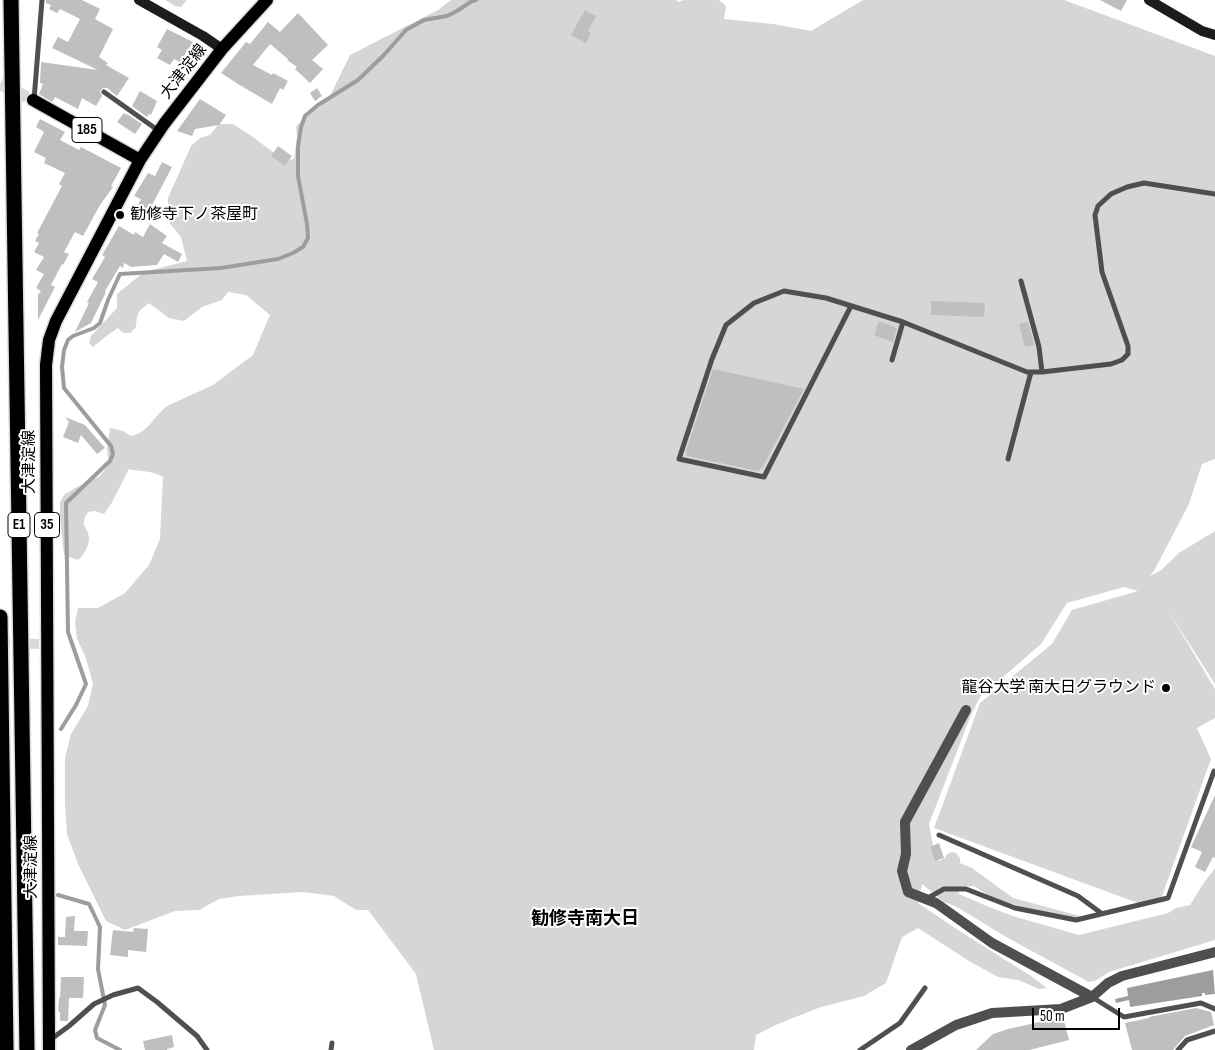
<!DOCTYPE html>
<meta charset="utf-8">
<style>
body{margin:0}
#map{position:relative;width:1215px;height:1050px;overflow:hidden;background:#fff;font-family:"Sofia Sans Condensed",sans-serif}
canvas{display:block}
.scale{position:absolute;left:1032px;top:1008px;width:88px;height:22px;box-sizing:border-box;border:2px solid #000;border-top:0;padding-left:6px;font-size:15px;line-height:18px;white-space:nowrap;color:#000;-webkit-text-stroke:4px #fff;paint-order:stroke}
</style>
<div id="map">
<canvas width="1215" height="1050"></canvas>
<div class="scale">50 m</div>
</div>
<script>
const ctx = document.querySelector('canvas').getContext('2d');
ctx.lineJoin = 'round';
function paint(path, color) { ctx.fillStyle = color; ctx.fill(path, 'evenodd'); }
function trace(path, color, width, dash) { ctx.strokeStyle = color; ctx.lineWidth = width; ctx.lineCap = dash ? 'butt' : 'round'; ctx.setLineDash(dash || []); ctx.stroke(path); }
function write(font, color, halo, rows, align = 'center') {
  ctx.font = font + ' "Sofia Sans Condensed","Noto Sans JP",sans-serif'; ctx.lineWidth = 4; ctx.setLineDash([]); ctx.textBaseline = 'middle'; ctx.strokeStyle = halo; ctx.fillStyle = color; for (const [text, x, y, turn = 0] of rows) {
    ctx.save(); ctx.translate(x, y); ctx.rotate((+turn || 0) * Math.PI / 180); ctx.textAlign = isNaN(turn) ? turn : align; if (halo) ctx.strokeText(text, 0, 0); ctx.fillText(text, 0, 0); ctx.restore();
  }
}
paint(new Path2D(`
 M165,0H187L181,7L175,6Z
 M451,0H676L678,2L684,0H719L726,6L724,19L773,24L811,31L863,0H1064L1215,56V459L1202,464L1189,504L1155,569L1150,576L1160,571L1179,553L1215,531V684L1167,609L1215,689V718L1197,728L1211,759L1161,899L1138,903L934,828L980,703L1052,644L1072,610L1138,591L1124,587L1067,603L1041,644L980,697L971,715L929,824L935,857L939,861L945,858L947,854L952,852L956,853L960,858V863L972,868L1013,898L1080,916L1078,920L1070,919L1004,902L991,897L974,886L958,887L959,894L989,907L1016,917L1079,935L1168,913L1176,908L1190,905L1203,884L1215,868V940L1109,972L1095,981L1089,982L1006,937L957,907L944,902L922,884L918,903L958,930L1031,976L1047,988L1039,989L1018,980L998,977L969,961L918,928L902,937L886,983L864,996L821,1007L778,1024L756,1035L754,1050H434L416,974L368,910H356L334,896L303,892L239,896L219,899L199,910L175,911L125,930L106,921L78,864L67,834L65,803V758L71,734L88,706L93,683L85,656L77,639L75,622L78,608H98L125,593L149,565L160,539L163,477C151,470 142,472 129,469L111,504L104,514L95,511L88,512C78,527 89,526 89,539C89,545 83,557 78,560L64,555L60,518V502L64,495L75,488L100,476L109,464L107,448L110,428L123,431L131,436C148,433 154,416 167,406L213,385L253,355L270,315L246,295L228,292L222,300L202,307L184,321L169,318L149,303C138,311 137,313 136,327L130,333H123L118,328L105,337L93,347L89,343L91,336L117,308V294L144,272L187,261L181,237L168,221V198L191,146L200,138L210,135L219,124H233L250,135L285,161L294,159L297,136L296,126L329,98L350,55L438,10Z`), '#d6d6d6');
paint(new Path2D(`
 M1213,970L1215,994L1205,995V993H1202V996L1130,1007L1129,1000L1116,1003L1115,999L1128,996L1127,988Z`), '#9d9d9d');
trace(new Path2D(`
 M61,729L76,705L86,684L68,632L66,503L110,461L113,454L111,446L64,388L62,367L64,350L68,340L73,336L94,328L100,323L108,300L120,274L221,268L278,259L293,253L303,247L308,238L307,224L298,176V147L301,127L305,116L318,105L358,80L383,56L406,30L424,20L447,16L457,11L472,1L476,0
 M58,895L89,904L100,927L98,969L105,1005L95,1030L97,1038L120,1050`), '#9d9d9d', 4);
paint(new Path2D(`
 M46,0H82L100,9L95,19L113,29L99,57L108,63L106,65L129,78L117,96L107,88H103L100,91L102,96L96,106L82,98L78,109L55,97L52,102L39,94L43,84L40,83L41,62L98,70L52,48L58,37L68,42L80,19L60,9L57,13L49,9L51,5L46,3Z
 M1100,0H1127L1121,11Z
 M585,10L596,16L588,31L591,33L586,43L571,35Z
 M298,13L328,45L312,60L323,69L310,83L295,69L297,67L287,60L288,59L270,44L253,65L272,75L273,73L288,81L283,90L280,88L272,104L238,84L221,73L246,42L250,44L268,22L280,32Z
 M167,29L193,42L180,62L174,59L170,65L157,58L162,50L157,47Z
 M317,88L322,96L315,101L310,93Z
 M140,91L157,101L151,115L149,114L147,117L132,106Z
 M200,99L226,115L219,125L195,129L192,136L177,131Z
 M124,113L127,115V114L142,124L135,134L117,122Z
 M40,119L65,132L60,140L79,150L81,147L121,168L111,186L113,187L100,205L83,236L75,232L64,252L69,254L63,265L62,264L51,285L55,287L38,320V295L41,291L36,288L44,274L36,270L44,257L34,252L39,243L35,241L39,234L37,233L62,186L59,184L65,173L44,163L46,158L34,152L44,132L36,127Z
 M278,146L292,156L285,166L271,156Z
 M162,162L172,167L151,207L157,210L152,219L135,210L141,199L134,196L148,173L155,176Z
 M150,224L167,236L162,243L182,254L178,262L164,254L157,265L131,267L124,263L123,268L120,266L105,291L106,292L91,323L75,332L89,303L87,302L98,282L92,279L105,257L102,255L119,226L134,235L135,232L143,237Z
 M931,301L985,303L984,317L931,315Z
 M879,321L897,328L893,342L874,335Z
 M1028,322L1034,345L1025,347L1019,324Z
 M713,369L804,389L763,466L758,471L687,456L686,451Z
 M65,417L85,425L105,448L97,454L81,435L78,443L63,437L69,422Z
 M1215,795V858L1213,857L1205,872L1195,867L1202,852L1191,847Z
 M939,843L944,858L935,861L930,847Z
 M75,916L74,931H88L87,946L58,945V937H65L66,917Z
 M134,928L148,929L146,952L128,950V957L110,955L113,930L133,932Z
 M61,977H84L83,998H69L68,1021H60V1012L58,1011L59,998H60Z
 M1196,1008L1211,1012L1214,1025L1185,1036L1173,1050H1132L1125,1023L1149,1018V1017Z
 M1063,1017L1069,1040L1029,1050H976L993,1034L1008,1029Z
 M172,1035L174,1047L167,1049V1050H145L143,1041Z`), '#bfbfbf');
trace(new Path2D(`
 M0,643L39,644`), '#d9d9d9', 10, [10, 5]);
trace(new Path2D(`
 M0,84L33,100`), '#d9d9d9', 12, [12, 6]);
const primary = new Path2D(`
 M33,100L140,160
 M49,1050L46,365L49,340L56,321L140,160L164,124L222,49L267,0`);
const highway = new Path2D(`
 M11,0L27,1050
 M0,617L6,1050`);
trace(primary, '#dbdbdb', 15);
trace(highway, '#dbdbdb', 18);
trace(new Path2D(`
 M104,92L159,131
 M34,100L42,0
 M1021,281L1039,347L1042,372
 M851,306L764,477L679,459L712,359L726,325L754,303L784,291L826,298L903,322L1027,372H1042L1111,364L1122,360L1128,354V346L1102,272L1095,215L1098,206L1111,194L1127,187L1144,183L1215,194
 M892,360L903,322
 M1008,459L1031,372
 M939,835L1078,896L1101,913
 M926,899L944,889H966L1015,908L1076,920L1168,898L1214,771
 M1092,997L1124,1017L1201,1003L1215,1009
 M50,1040L69,1026L94,1004L113,995L138,988L157,1002L197,1036L207,1050
 M331,1050L332,1043
 M860,1050L900,1023L925,988
 M1178,1050L1187,1040L1215,1031`), '#4f4f4f', 5);
trace(new Path2D(`
 M966,710L905,822L906,854L902,871L908,892L936,903L992,943L1092,997L1108,983L1122,976L1215,952
 M911,1050L956,1025L992,1013L1061,1009L1092,997`), '#4f4f4f', 10);
trace(new Path2D(`
 M139,0L203,36L222,49
 M1149,0L1202,31L1215,35`), '#1c1c1c', 10);
trace(primary, '#000', 12);
trace(highway, '#000', 15);
for (const [x, y, r, color] of [
 [120,215,5,"#000"],
 [1166,688,5,"#000"]
]) { const dot = new Path2D(); dot.arc(x, y, r, 0, 2 * Math.PI); ctx.fillStyle = color; ctx.fill(dot); trace(dot, '#fff', 2); }
for (const [x, y, w] of [
 [87,130,30],
 [19,525,22],
 [47,525,25]
]) { const box = new Path2D(); box.roundRect(x - w / 2, y - 12.5, w, 25, 4); ctx.fillStyle = '#fff'; ctx.fill(box); trace(box, '#000', 1); }
write('bold 15px', '#000', null, [
 ["185",87,130],
 ["E1",19,525],
 ["35",47,525]
]);
write('16px', '#000', '#fff', [
 ["大津淀線",184,72,-52],
 ["大津淀線",30,462,-90],
 ["大津淀線",32,867,-90]
]);
write('16px', '#000', '#fff', [
 ["勧修寺下ノ茶屋町",130,215],
 ["龍谷大学 南大日グラウンド",1156,688,"right"]
], 'left');
write('bold 18px', '#000', '#fff', [
 ["勧修寺南大日",585,919]
]);
</script>
